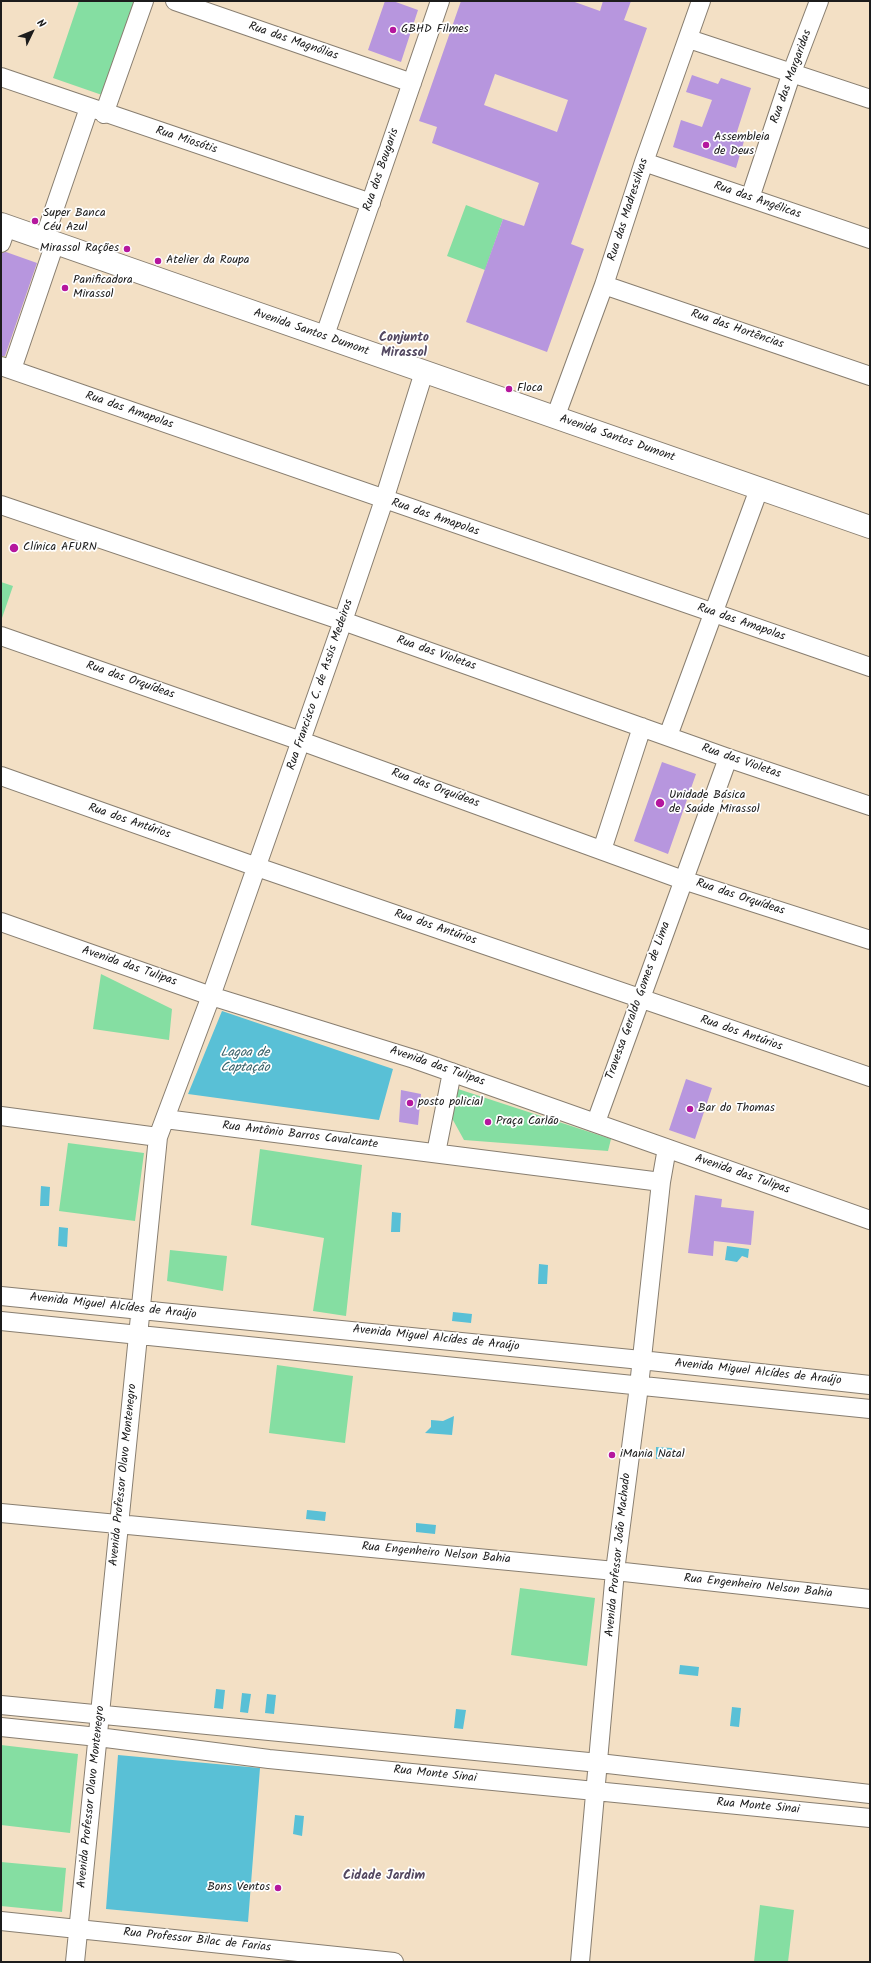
<!DOCTYPE html>
<meta charset="utf-8">
<style>
body{margin:0}
#map{position:relative;width:871px;height:1963px;overflow:hidden;background:#f3e0c5;font-family:Kalam,sans-serif}
canvas{display:block}
.frame{position:absolute;inset:0;border:2px solid #1c1c1c;pointer-events:none}
.north{position:absolute;left:12px;top:12px;width:40px;height:40px;-webkit-text-stroke:3px #fff;paint-order:stroke;rotate:47deg;font-size:11px;font-weight:700;line-height:16px;text-align:center;color:#1c1c1c}
.north::after{content:'';display:block;margin:auto;width:14px;height:18px;background:#1c1c1c;clip-path:polygon(50% 0,100% 100%,50% 72%,0 100%)}
</style>
<div id="map">
<canvas width="871" height="1963"></canvas>
<div class="frame"></div>
<div class="north">N</div>
</div>
<script>
const ctx = document.querySelector('canvas').getContext('2d');
ctx.lineJoin = 'round';
function paint(path, color) { ctx.fillStyle = color; ctx.fill(path, 'evenodd'); }
function trace(path, color, width, dash) { ctx.strokeStyle = color; ctx.lineWidth = width; ctx.lineCap = dash ? 'butt' : 'round'; ctx.setLineDash(dash || []); ctx.stroke(path); }
function write(font, color, halo, rows, align = 'center') {
  ctx.font = font + ' Kalam,sans-serif'; ctx.lineWidth = 3.5; ctx.setLineDash([]); ctx.textBaseline = 'middle'; ctx.strokeStyle = halo; ctx.fillStyle = color; for (const [text, x, y, turn = 0] of rows) {
    ctx.save(); ctx.translate(x, y); ctx.rotate((+turn || 0) * Math.PI / 180); ctx.textAlign = isNaN(turn) ? turn : align; if (halo) ctx.strokeText(text, 0, 0); ctx.fillText(text, 0, 0); ctx.restore();
  }
}
paint(new Path2D(`
 M79,1H135L102,95L53,78Z
 M466,205L503,219L485,270L447,256Z
 M1,582L13,586L1,621Z
 M101,974L172,1009L169,1040L93,1029Z
 M455,1088L611,1139L608,1151L464,1140L448,1111Z
 M68,1143L144,1153L135,1221L59,1211Z
 M260,1149L362,1165L346,1316L313,1311L324,1238L251,1225Z
 M170,1250L227,1256L223,1291L167,1281Z
 M277,1365L353,1376L345,1443L269,1433Z
 M520,1588L595,1598L587,1666L511,1655Z
 M1,1745L78,1754L70,1833L1,1825Z
 M1,1862L66,1868L62,1912L1,1906Z
 M760,1905L794,1910L788,1962H754Z`), '#85dea2');
paint(new Path2D(`
 M222,1011L393,1069L379,1120L188,1094Z
 M41,1186L50,1187L49,1206H40Z
 M392,1212L401,1213L400,1232H391Z
 M59,1227L68,1228L67,1247L58,1246Z
 M727,1246L749,1249L748,1258L742,1256L737,1262L725,1260Z
 M539,1264L548,1265L547,1284H538Z
 M453,1312L472,1314L471,1323L452,1321Z
 M454,1416L452,1435L425,1433L431,1427V1420L443,1421Z
 M656,1447L672,1448V1457L656,1459Z
 M307,1510L326,1512L325,1521L306,1519Z
 M416,1523L436,1525L435,1534L416,1532Z
 M680,1665L699,1667L698,1676L679,1674Z
 M216,1689L225,1690L223,1709L214,1708Z
 M242,1693L251,1694L248,1713L240,1712Z
 M267,1694L276,1695L274,1714L265,1713Z
 M732,1707L741,1708L739,1727L730,1726Z
 M456,1709L466,1710L463,1729L454,1728Z
 M118,1755L260,1768L248,1922L106,1909Z
 M295,1815L304,1816L302,1836L293,1834Z`), '#59c0d6');
paint(new Path2D(`
 M385,1H393L418,10L401,62L368,50Z
 M461,1H572L600,11L603,1H631L624,20L647,28L571,244L584,249L547,352L466,322L503,219L524,226L539,183L432,143L437,127L419,121ZM495,74L568,100L557,132L484,105Z
 M692,75L718,84L721,78L751,88L735,138L744,141L736,168L673,147L681,120L702,127L712,100L686,92Z
 M6,252L37,263L5,356H1V253Z
 M662,762L696,774L668,854L634,841Z
 M686,1079L712,1088L695,1139L669,1130Z
 M401,1090L421,1094L418,1125L399,1122Z
 M695,1195L722,1199L721,1207L754,1211L751,1245L714,1241L713,1256L688,1253Z`), '#b796de');
const street = new Path2D(`
 M175,1L412,83
 M689,39L870,99
 M1,77L371,203
 M104,114L144,1
 M644,162L870,239
 M750,198L792,72L819,1
 M44,239L89,108
 M1,243L7,226
 M604,285L870,376
 M324,338L440,1
 M1,366L870,667
 M12,369L55,243
 M555,418L604,285L644,162L701,1
 M1,505L343,621L728,758L870,806
 M1,636L301,741L683,880L870,940
 M668,736L759,489
 M1,776L257,867L870,1077
 M602,850L642,727
 M1,922L211,996L414,1059L870,1220
 M1,1116L158,1137
 M165,1119L661,1182
 M596,1122L728,758
 M436,1153L452,1072
 M1,1296L641,1360L870,1385
 M1,1321L870,1409
 M1,1513L615,1571L870,1599
 M1,1705L599,1763L870,1794
 M1,1727L98,1737L269,1759L870,1818
 M1,1921L394,1962
 M75,1962L158,1137L211,996L343,621L384,500L424,372
 M580,1962L615,1571L639,1386L661,1182L667,1148`);
const secondary = new Path2D(`
 M1,224L870,527`);
trace(street, '#887e70', 20);
trace(secondary, '#887e70', 24);
trace(street, '#fff', 18);
trace(secondary, '#fff', 22);
for (const [x, y, r, color] of [
 [393,30,4,"#b5179e"],
 [706,145,4,"#b5179e"],
 [35,221,4,"#b5179e"],
 [127,249,4,"#b5179e"],
 [158,261,4,"#b5179e"],
 [65,288,4,"#b5179e"],
 [509,389,4,"#b5179e"],
 [14,548,5,"#b5179e"],
 [660,803,5,"#b5179e"],
 [410,1103,4,"#b5179e"],
 [690,1109,4,"#b5179e"],
 [488,1122,4,"#b5179e"],
 [612,1455,4,"#b5179e"],
 [278,1888,4,"#b5179e"]
]) { const dot = new Path2D(); dot.arc(x, y, r, 0, 2 * Math.PI); ctx.fillStyle = color; ctx.fill(dot); trace(dot, '#fff', 1.5); }
write('12px', '#1c1c1c', '#fff', [
 ["GBHD Filmes",401,30],
 ["Assembleia",714,138],
 ["de Deus",714,152],
 ["Super Banca",43,214],
 ["Céu Azul",43,228],
 ["Mirassol Rações",119,249,"right"],
 ["Atelier da Roupa",166,261],
 ["Panificadora",73,281],
 ["Mirassol",73,295],
 ["Floca",517,389],
 ["Clínica AFURN",23,548],
 ["Unidade Básica",669,796],
 ["de Saúde Mirassol",669,810],
 ["posto policial",418,1103],
 ["Bar do Thomas",698,1109],
 ["Praça Carlão",496,1122],
 ["iMania Natal",620,1455],
 ["Bons Ventos",270,1888,"right"]
], 'left');
write('12px', '#1c1c1c', '#fff', [
 ["Rua das Magnólias",293,42,19],
 ["Rua das Margaridas",792,77,-70],
 ["Rua Miosótis",186,141,18],
 ["Rua dos Bougaris",382,170,-71],
 ["Rua das Angélicas",757,201,19],
 ["Rua das Madressilvas",629,210,-72],
 ["Rua das Hortências",737,330,19],
 ["Avenida Santos Dumont",311,333,19],
 ["Rua das Amapolas",129,411,19],
 ["Avenida Santos Dumont",617,439,19],
 ["Rua das Amapolas",435,518,19],
 ["Rua das Amapolas",741,623,19],
 ["Rua das Violetas",436,654,19],
 ["Rua das Orquídeas",130,681,19],
 ["Rua Francisco C. de Assis Medeiros",321,685,-71],
 ["Rua das Violetas",741,762,19],
 ["Rua das Orquídeas",435,789,20],
 ["Rua dos Antúrios",129,822,19],
 ["Rua das Orquídeas",740,898,18],
 ["Rua dos Antúrios",435,928,19],
 ["Avenida das Tulipas",129,967,19],
 ["Travessa Geraldo Gomes de Lima",639,1001,-70],
 ["Rua dos Antúrios",741,1034,19],
 ["Avenida das Tulipas",437,1067,19],
 ["Rua Antônio Barros Cavalcante",300,1136,7],
 ["Avenida das Tulipas",742,1175,19],
 ["Avenida Miguel Alcídes de Araújo",113,1307,6],
 ["Avenida Miguel Alcídes de Araújo",436,1339,6],
 ["Avenida Miguel Alcídes de Araújo",758,1373,6],
 ["Avenida Professor Olavo Montenegro",124,1475,-84],
 ["Rua Engenheiro Nelson Bahia",436,1554,5],
 ["Avenida Professor João Machado",619,1555,-84],
 ["Rua Engenheiro Nelson Bahia",758,1587,6],
 ["Rua Monte Sinai",435,1775,6],
 ["Avenida Professor Olavo Montenegro",92,1797,-84],
 ["Rua Monte Sinai",758,1807,5],
 ["Rua Professor Bilac de Farias",197,1941,6]
]);
write('bold 13px', '#524760', '#fff', [
 ["Conjunto",404,339],
 ["Mirassol",404,354],
 ["Cidade Jardim",384,1877]
]);
write('italic 13px', '#345e66', '#fff', [
 ["Lagoa de",245,1054],
 ["Captação",245,1069]
]);
</script>
